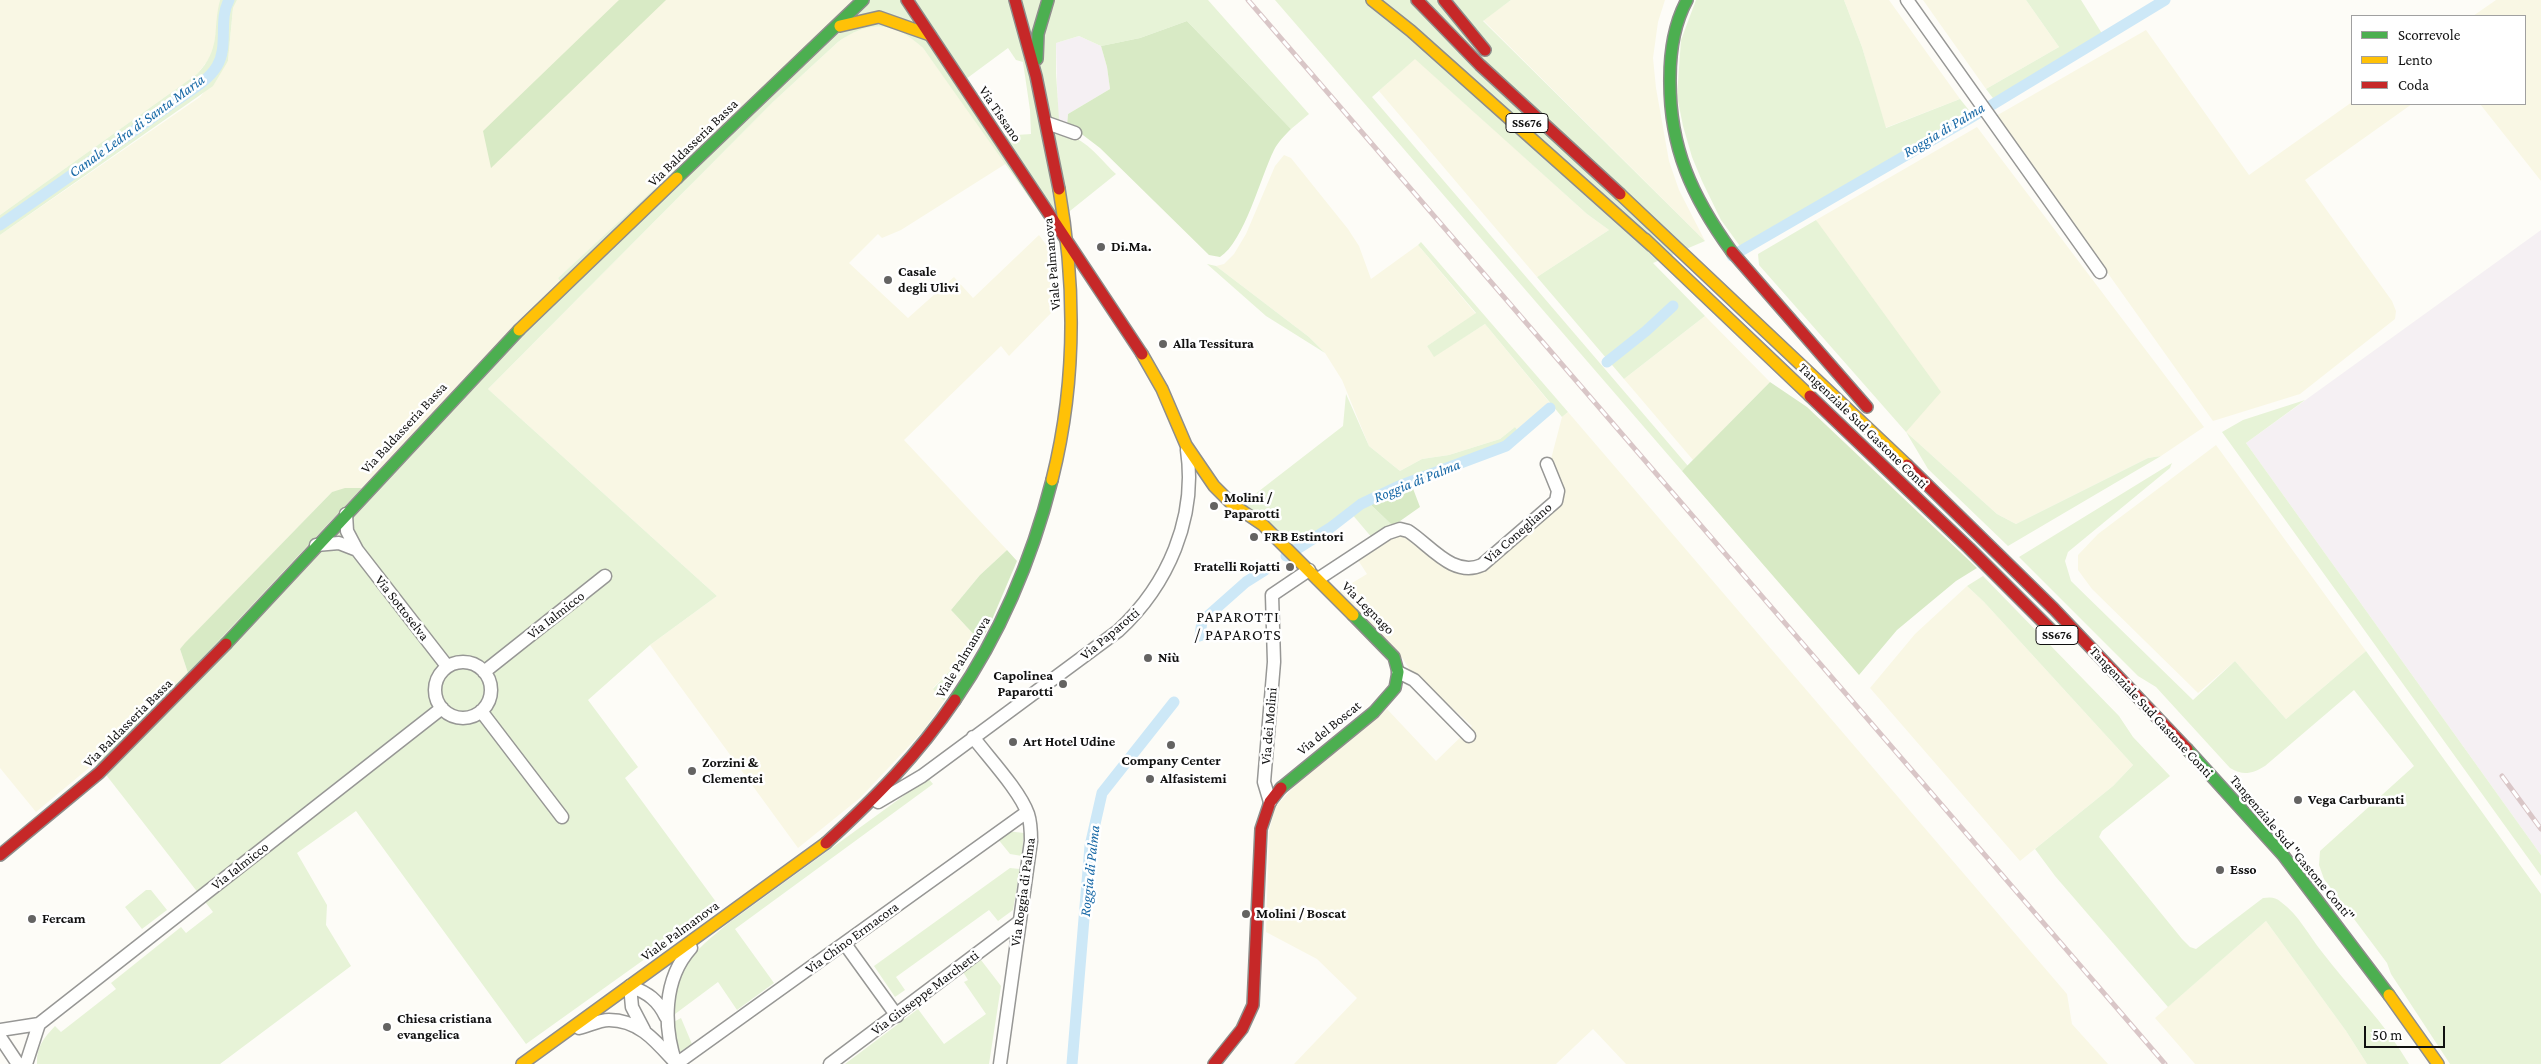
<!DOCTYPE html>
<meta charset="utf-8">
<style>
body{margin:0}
#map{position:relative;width:2541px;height:1064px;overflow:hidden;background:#fdfcf7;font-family:"Crimson Pro",serif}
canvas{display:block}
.legend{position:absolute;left:2351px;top:15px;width:175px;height:90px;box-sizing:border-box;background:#fff;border:1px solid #a0a0a0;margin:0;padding:6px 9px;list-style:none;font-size:15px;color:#111}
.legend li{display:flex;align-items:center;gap:10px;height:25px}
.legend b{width:25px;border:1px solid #a0a0a0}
.scale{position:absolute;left:2364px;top:1026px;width:81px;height:22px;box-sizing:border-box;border:2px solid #111;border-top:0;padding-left:6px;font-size:15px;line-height:18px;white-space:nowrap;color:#111;-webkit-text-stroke:4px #fff;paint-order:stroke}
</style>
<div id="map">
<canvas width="2541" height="1064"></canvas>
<ul class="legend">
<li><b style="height:6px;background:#4caf50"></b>Scorrevole</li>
<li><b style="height:6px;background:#ffc107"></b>Lento</li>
<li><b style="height:6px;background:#c62828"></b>Coda</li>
</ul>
<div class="scale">50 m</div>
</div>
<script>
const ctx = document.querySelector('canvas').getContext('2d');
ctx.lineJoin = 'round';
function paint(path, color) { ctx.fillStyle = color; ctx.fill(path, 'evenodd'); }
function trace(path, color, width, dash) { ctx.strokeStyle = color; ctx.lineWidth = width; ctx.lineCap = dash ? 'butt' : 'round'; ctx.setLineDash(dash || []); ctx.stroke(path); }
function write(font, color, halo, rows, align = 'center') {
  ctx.font = font + ' "Crimson Pro",serif'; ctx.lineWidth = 5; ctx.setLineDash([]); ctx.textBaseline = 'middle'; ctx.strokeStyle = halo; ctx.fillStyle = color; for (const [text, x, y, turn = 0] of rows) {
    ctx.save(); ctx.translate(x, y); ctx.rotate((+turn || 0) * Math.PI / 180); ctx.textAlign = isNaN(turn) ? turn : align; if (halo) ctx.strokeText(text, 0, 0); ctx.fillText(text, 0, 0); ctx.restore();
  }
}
paint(new Path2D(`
 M1079,36L1101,46L1107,67L1110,89L1068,114L1067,126L1058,122L1056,43Z
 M2541,230V855L2246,443Z`), '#f5f0f3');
paint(new Path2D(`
 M0,0H220L213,54L197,74L0,215Z
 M237,0H853L787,68L558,278L560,281L362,488L332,492L180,649L188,673L96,762L36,812L0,768V235L200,97L228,61L233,8Z
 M1511,0H1665L1658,22L1653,58L1656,88L1669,161L1679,190L1705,241L1483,20Z
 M1844,0H1889L1960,99L1885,128L1862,47Z
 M1923,0H2026L2059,47L1986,89Z
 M2496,0H2541V181L2480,104H2525V16H2473Z
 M871,26L889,27L910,36L923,48L1007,163L901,230L882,238L878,234L849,263L908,318L954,277L973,298L1039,235L1047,246L1052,260L1055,309L1009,356L1001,346L904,440L1007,550L980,575L951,610L979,640L933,688L944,701L924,730L860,798L798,848L650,645L717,596L488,389L773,102L838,42L849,34Z
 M2146,30L2249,175L2352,102V104H2412L2305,180L2392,301L2396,311L2395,319L2300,394L2213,421L1996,116Z
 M1415,58L1587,214L1609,230L1537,277L1379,91Z
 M1977,127L2204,427L2161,456L2148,458L2016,524L1997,514L1906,432L1816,220Z
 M1284,155L1291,158L1348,229L1359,246L1371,279L1418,245L1476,314L1427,346L1434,356L1485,324L1550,403L1519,432L1515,427L1500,439L1449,455L1422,459L1400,471L1369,446L1342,380L1325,353L1309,337L1216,266L1224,264L1234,254L1246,234L1275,166Z
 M1705,316L1770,382L1693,460L1624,379Z
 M1568,412L2067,994L2072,1024L2108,1064H1626L1593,1029L1556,1064H1294L1357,998L1317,959L1266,932L1269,832L1275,807L1304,776L1387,709L1436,761L1472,726L1410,670L1403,659L1337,592L1367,574L1356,557L1393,536L1404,535L1457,572L1470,574L1554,507L1550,463L1562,417Z
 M2216,445L2366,651L2286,719L2235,661L2198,693L2092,589L2078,570V555L2098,534Z
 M1967,586L1984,602L2133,765L2113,786L2020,861L1870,688L1915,634Z
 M2266,921L2346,1031L2367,1064H2195L2155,1018Z`), '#f9f7e4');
paint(new Path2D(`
 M220,0H237L233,8L228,61L213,86L0,235V215L197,74C222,48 212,31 220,0Z
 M853,0H1208L1309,114L1291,129L1187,21L1140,38L1101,46L1079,36L1056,43V73L1060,135C1083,134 1100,159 1116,174L1050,227L923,48C894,21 869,20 838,42L773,102L488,389L717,596L650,645L588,700L638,767L625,778L719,906L526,1044L356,811L297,853L327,905L326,925L351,966L220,1064H37C36,1047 44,1038 55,1026L61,1032L116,989L111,983L181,927L186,933L213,912L96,762L160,701L560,281L558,278L677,168ZM1008,48L1016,60L1023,62L1030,110L1031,134L1003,136L966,79Z
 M1275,0H1511L1483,21L1705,241L1653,263L1705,316L1624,379L1537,277L1609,230L1587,214L1415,59L1372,97L1688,466L1682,471Z
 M1696,0H1844L1862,47L1886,128L1960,99L1976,119L1745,253L1721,220L1702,181L1692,157L1683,126L1677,96L1681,40Z
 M2026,0H2081L2106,40L1999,106L1986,89L2059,47Z
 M1816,220L1941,392L1906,432L1997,514L2016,524L2148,458L2161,456L2008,546L1928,469L1906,432L1759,265L1758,254Z
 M1421,242L1568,412L1562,417L1485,324L1434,357L1427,346L1476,313L1418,245Z
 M1207,264L1216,266L1309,337L1325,353L1266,316Z
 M1346,394L1369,446L1400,471L1422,459L1449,455L1500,439L1515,427L1519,432L1505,444L1379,491L1360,502L1293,548L1241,505L1343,426Z
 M2305,400L2246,443L2541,855V876L2222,432L2243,420Z
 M2172,463L2170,468L2068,552L2065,561L2071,581L2193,700L2235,661L2286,719L2366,651L2541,894V1064H2450L2391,974L2387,963L2324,879L2319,865L2320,851L2414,766L2354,690L2265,766C2252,774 2243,776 2230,768L2156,687L2138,676L2019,557Z
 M1369,503L1393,526L1373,539L1351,513Z
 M1983,576L2119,716L2133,737L2170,776L2102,831L2099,837L2182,939L2190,947L2196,949L2263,898C2271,897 2275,897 2281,902C2299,915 2309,936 2322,952C2351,990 2385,1023 2409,1064H2367L2346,1031L2266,921L2168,1007L2055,876L2035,849L2113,786L2133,765L1984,602L1967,586Z
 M988,629L944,701L933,689Z
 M928,778L933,784L735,929L774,983L737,1010L718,982L671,1017C681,963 688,956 730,922Z
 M1007,831L1024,833L1022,856L1010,854L997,838Z
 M1010,868L1020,869L1013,910L998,921L989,910L896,977L905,990L895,997L874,966Z
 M146,890H151L167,910L142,929L125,907Z
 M981,960L1001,986L989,1064H845L918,1009L944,1044L986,1014L964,982L968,980L963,972Z
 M681,1018L692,1044L677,1054L670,1024Z`), '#e7f3d7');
paint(new Path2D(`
 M619,0H666L491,168L483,131Z
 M1187,21L1291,129C1285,135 1278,142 1274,150C1261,176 1244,242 1220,257L1209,255L1100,148L1075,129L1067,126L1068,114L1110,89L1107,67L1101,46L1140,38Z
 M1770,382L1807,407L1977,568L1956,581L1897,630L1859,675L1682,471Z
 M1412,486L1420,507L1393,526L1369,503Z
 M345,488H362L188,673L180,649L185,643L332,492Z
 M1007,550L1017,561L988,629L979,640L951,610L980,575Z`), '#d8eac5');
trace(new Path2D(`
 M0,225C56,186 112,147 167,107C183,95 207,83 217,66C229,46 218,20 229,0
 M1732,256L1972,117L2165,0
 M1607,362L1646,331L1673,306
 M1286,556L1330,528L1361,504L1399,486L1506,446L1550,408
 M1200,636L1202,621L1246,582L1265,570
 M1072,1064L1090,846L1102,793L1174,702`), '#cde8f7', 11);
const street = new Path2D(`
 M1907,0L2100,272
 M1047,123L1075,133
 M316,545L339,543L357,550L347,531L346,514
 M357,550L447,666
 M1318,579L1388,533L1400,529L1408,531C1430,545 1453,578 1482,565L1556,501L1558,491L1547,464
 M435 690a28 28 0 1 1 56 0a28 28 0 1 1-56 0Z
 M484,672L605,576
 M1398,672L1414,680L1469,736
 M481,711L562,817
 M973,737C989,758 1020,791 1028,814C1031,823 1031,831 1031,841L1000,1064
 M878,802L922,776L1118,631C1168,585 1197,518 1187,450
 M1270,802L1264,782L1274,662L1272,595L1309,570
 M845,944L897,1016
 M691,948C663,979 663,1026 676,1064L1027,812
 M579,1028C588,1026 599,1020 609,1020C638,1020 655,1040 673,1060
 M0,1030L39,1024L442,708
 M644,1030L632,1007L630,986C648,993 658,1000 666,1017
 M0,1037L18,1064
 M26,1064L39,1024
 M830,1064L1019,922`);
const fast = new Path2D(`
 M1687,0C1674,24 1670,51 1670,78C1669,147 1692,197 1732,252
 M1037,59L1038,34L1048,0
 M677,178L863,0
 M226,644L519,330
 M955,700C1001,633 1032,559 1052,480
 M2187,749L2283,855L2389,995
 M1281,788L1374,712L1395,688L1398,672L1394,657L1353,615`);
const slow = new Path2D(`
 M1372,0L1411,31L1652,246
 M840,26L879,17L930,35
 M1620,194L1907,465
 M1645,239L1810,396
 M519,330L677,178
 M1142,354L1162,389L1186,445L1214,486L1232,504L1263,525L1353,615
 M1052,480C1076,385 1076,286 1059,189
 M2389,995L2438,1064
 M522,1064L826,843`);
const jam = new Path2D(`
 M907,0L1142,354
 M1015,0L1036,76L1059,189
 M1417,0L1480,65L1620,194
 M1444,0L1485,50
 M1732,252L1867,407
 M1810,396L1969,548L2058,637
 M1907,465L2054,609L2187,749
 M826,843C875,798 917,756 955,700
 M0,855L99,773L226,644
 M1214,1064L1242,1029L1253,1005L1261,829L1270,802L1281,788`);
trace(street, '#979795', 15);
trace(fast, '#8e8d8b', 14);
trace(slow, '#8e8d8b', 14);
trace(jam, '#8e8d8b', 14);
trace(street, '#fffffe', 12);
trace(fast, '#4caf50', 11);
trace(slow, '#ffc107', 11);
trace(jam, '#c62828', 11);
const rail = new Path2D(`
 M1248,0L2165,1064
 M2502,776L2541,829`);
trace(rail, '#d9c6c7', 5);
trace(rail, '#fff', 3, [9]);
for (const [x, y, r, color] of [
 [1101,247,5,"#646362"],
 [888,280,5,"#646362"],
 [1163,344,5,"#646362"],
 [1214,506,5,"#646362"],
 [1254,537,5,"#646362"],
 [1290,567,5,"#646362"],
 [1148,658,5,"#646362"],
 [1063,684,5,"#646362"],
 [1013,742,5,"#646362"],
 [1171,745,5,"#646362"],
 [692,771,5,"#646362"],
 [1150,779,5,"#646362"],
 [2298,800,5,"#646362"],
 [2220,870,5,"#646362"],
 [1246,914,5,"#646362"],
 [32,919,5,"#646362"],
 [387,1027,5,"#646362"]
]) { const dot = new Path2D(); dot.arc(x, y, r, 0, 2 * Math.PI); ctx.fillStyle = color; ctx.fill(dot); trace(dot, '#fff', 2); }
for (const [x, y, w] of [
 [1527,123,42],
 [2057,635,42]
]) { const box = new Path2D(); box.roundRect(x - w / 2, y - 9.5, w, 19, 4); ctx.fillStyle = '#fff'; ctx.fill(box); trace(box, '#111', 1); }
write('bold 12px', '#111', null, [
 ["SS676",1527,123],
 ["SS676",2057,635]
]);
write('14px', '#111', '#fff', [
 ["Via Tissano",1000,114,56],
 ["Via Baldasseria Bassa",693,143,-44],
 ["Viale Palmanova",1052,264,-95],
 ["Tangenziale Sud Gastone Conti",1863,426,44],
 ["Via Baldasseria Bassa",404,428,-47],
 ["Via Conegliano",1518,533,-41],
 ["Via Sottoselva",402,608,52],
 ["Via Legnago",1368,608,45],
 ["Via Ialmicco",556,615,-38],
 ["Via Paparotti",1110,634,-40],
 ["Viale Palmanova",963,657,-59],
 ["Tangenziale Sud Gastone Conti",2151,712,47],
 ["Via Baldasseria Bassa",128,723,-45],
 ["Via dei Molini",1269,726,-85],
 ["Via del Boscat",1329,728,-39],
 ["Tangenziale Sud \"Gastone Conti\"",2292,848,50],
 ["Via Ialmicco",240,866,-38],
 ["Via Roggia di Palma",1023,892,-82],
 ["Viale Palmanova",680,931,-36],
 ["Via Chino Ermacora",852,938,-36],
 ["Via Giuseppe Marchetti",925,993,-37]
]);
write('bold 14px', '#111', '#fff', [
 ["Di.Ma.",1111,247],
 ["Casale",898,272],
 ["degli Ulivi",898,288],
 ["Alla Tessitura",1173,344],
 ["Molini /",1224,498],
 ["Paparotti",1224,514],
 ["FRB Estintori",1264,537],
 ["Fratelli Rojatti",1280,567,"right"],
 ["Niù",1158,658],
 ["Capolinea",1053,676,"right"],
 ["Paparotti",1053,692,"right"],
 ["Art Hotel Udine",1023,742],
 ["Company Center",1171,761,"center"],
 ["Zorzini &",702,763],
 ["Clementei",702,779],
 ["Alfasistemi",1160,779],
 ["Vega Carburanti",2308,800],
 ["Esso",2230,870],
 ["Molini / Boscat",1256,914],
 ["Fercam",42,919],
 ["Chiesa cristiana",397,1019],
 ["evangelica",397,1035]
], 'left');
write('italic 15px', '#1768a6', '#fff', [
 ["Canale Ledra di Santa Maria",137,126,-36],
 ["Roggia di Palma",1944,130,-31],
 ["Roggia di Palma",1417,481,-22],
 ["Roggia di Palma",1090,871,-84]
]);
ctx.letterSpacing = '1px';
write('16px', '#111', '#fff', [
 ["PAPAROTTI",1238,617],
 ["/ PAPAROTS",1238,635]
]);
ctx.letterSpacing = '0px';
</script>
